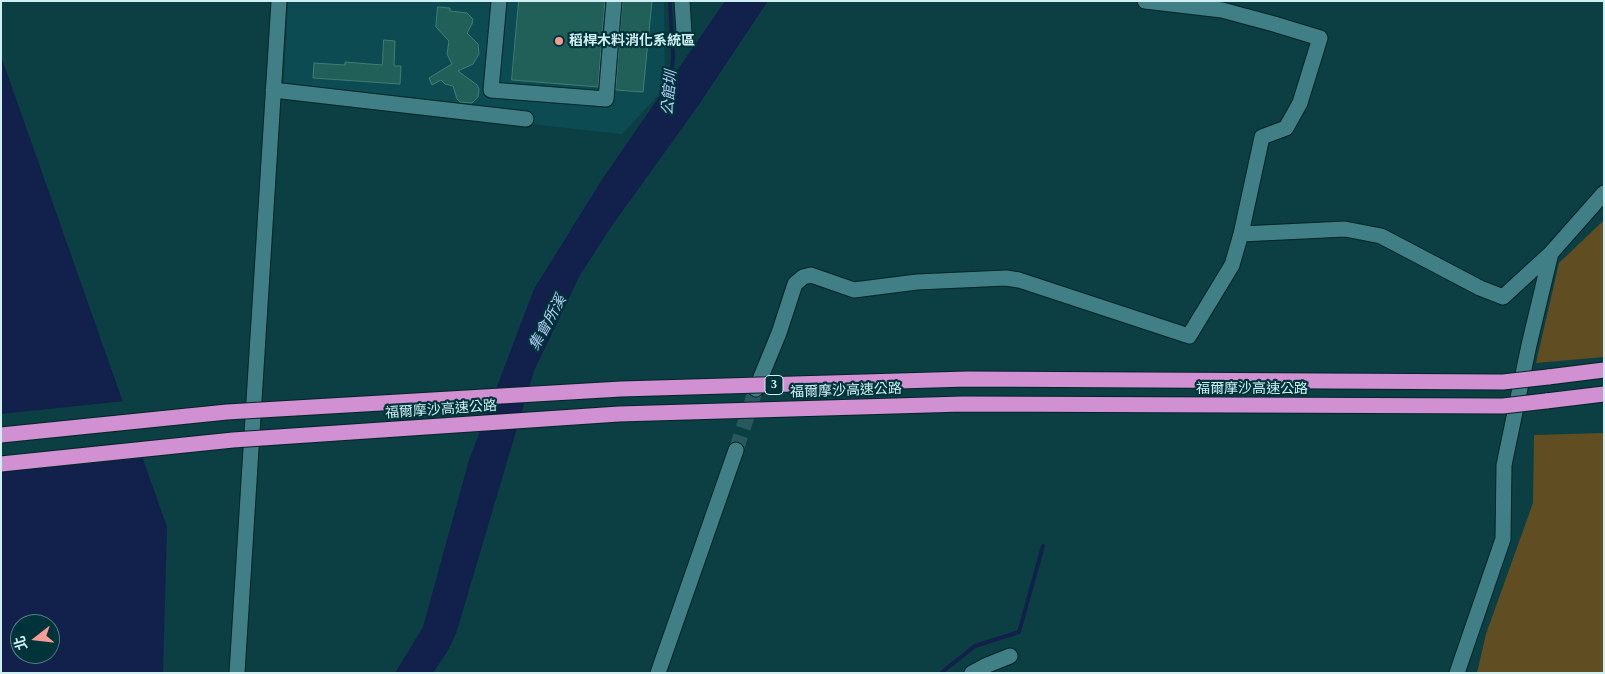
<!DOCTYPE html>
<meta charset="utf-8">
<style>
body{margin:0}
#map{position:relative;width:1605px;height:674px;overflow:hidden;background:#0c3f44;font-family:"Times New Roman","Noto Sans TC",serif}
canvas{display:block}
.frame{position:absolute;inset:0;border:2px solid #d0eff3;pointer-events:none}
.north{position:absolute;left:10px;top:614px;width:50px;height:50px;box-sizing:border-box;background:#00343a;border:1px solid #537f84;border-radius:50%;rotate:254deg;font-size:14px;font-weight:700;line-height:20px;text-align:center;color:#d0eff3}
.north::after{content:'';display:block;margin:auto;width:18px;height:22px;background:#f59c94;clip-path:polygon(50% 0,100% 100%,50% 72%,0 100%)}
</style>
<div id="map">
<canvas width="1605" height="674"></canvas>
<div class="frame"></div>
<div class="north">北</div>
</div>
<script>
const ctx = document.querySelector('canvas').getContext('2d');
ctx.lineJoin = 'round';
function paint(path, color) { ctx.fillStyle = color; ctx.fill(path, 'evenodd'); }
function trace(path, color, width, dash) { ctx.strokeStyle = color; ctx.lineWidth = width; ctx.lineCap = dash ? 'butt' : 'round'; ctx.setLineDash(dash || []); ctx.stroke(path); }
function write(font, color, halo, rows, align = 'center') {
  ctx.font = font + ' "Times New Roman","Noto Sans TC",serif'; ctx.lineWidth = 4.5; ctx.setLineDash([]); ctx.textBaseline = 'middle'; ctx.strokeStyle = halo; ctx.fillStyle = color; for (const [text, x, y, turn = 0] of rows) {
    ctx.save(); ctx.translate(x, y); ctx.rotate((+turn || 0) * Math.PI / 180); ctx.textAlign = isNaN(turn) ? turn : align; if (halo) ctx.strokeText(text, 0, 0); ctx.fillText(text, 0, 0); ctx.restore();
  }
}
paint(new Path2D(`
 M288,1H664L665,88L622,134L283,97Z`), '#0c4b52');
paint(new Path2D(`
 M1604,220V357L1536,363L1559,263Z
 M1604,433V673H1477L1486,634L1533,503L1534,435Z`), '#604d22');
paint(new Path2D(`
 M725,1H768L698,106L611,227L579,277L534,371L456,634L447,652L433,673H395L423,627L469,460L534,289L601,181Z
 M1,56L167,527L163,673H1ZM20,624H50V654H20Z`), '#12214b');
paint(new Path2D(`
 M125,401L145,458L1,472V414Z`), '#0c3f44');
trace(new Path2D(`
 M670,1L673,57L671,84
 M941,673L975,646L1019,632L1043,546`), '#12214b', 4);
const building = new Path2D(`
 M519,1H605L598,87L512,80Z
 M623,1H652L643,92L616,90Z
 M438,7L450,8V11L467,13L473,19L472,24L467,33L478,44L479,54L473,64L458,71L477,85L479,89L478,97L472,103L460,102L457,99L453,86L445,84L441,80L432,85L429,78L452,64L447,54L449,41L436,27Z
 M384,40L395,41L394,66H401L400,84L313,78L314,63L345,65V62L382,65Z`);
paint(building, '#216059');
trace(building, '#407d76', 1);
trace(new Path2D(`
 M736,450L756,389`), '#29595e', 15, [15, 8]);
const minor = new Path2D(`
 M499,1L491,90L606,99L614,1
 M682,1L684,33
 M273,90L526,119
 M1241,234L1345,229L1381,236L1480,288L1503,297L1551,253
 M756,389L779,333L795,284L803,277L811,275L854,290L917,282L1006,278L1019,280L1189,336L1232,265L1241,234L1262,137L1286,128L1300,103L1320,38L1274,24L1222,10L1145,1
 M237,673L279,1
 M658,673L736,450
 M972,673L985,666L1010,656
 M1457,673L1503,539L1504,465L1529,345L1551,253L1604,193`);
const highway = new Path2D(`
 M1548,377L1604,370
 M1546,401L1604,394`);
trace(minor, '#022427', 17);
trace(highway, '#022427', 17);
trace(minor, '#417f86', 15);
trace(highway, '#d090d2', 15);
const highwayBridge = new Path2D(`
 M1,435L227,412L621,389L968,379L1503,382L1548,377
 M1,464L233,440L619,414L963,404L1503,406L1546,401`);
trace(highwayBridge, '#022427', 17, []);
trace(highwayBridge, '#d090d2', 15);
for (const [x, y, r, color] of [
 [559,41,5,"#f59c94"]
]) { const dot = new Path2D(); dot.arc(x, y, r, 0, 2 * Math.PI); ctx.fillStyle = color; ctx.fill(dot); trace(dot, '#00343a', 2); }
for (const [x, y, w] of [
 [774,385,18]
]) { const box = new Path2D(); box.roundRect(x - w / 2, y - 9.5, w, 19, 4); ctx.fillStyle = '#00343a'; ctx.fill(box); trace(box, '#d0eff3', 1); }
write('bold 12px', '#d0eff3', null, [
 ["3",774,385]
]);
write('bold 14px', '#d0eff3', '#00343a', [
 ["稻桿木料消化系統區",569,41]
], 'left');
write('14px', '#d0eff3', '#00343a', [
 ["福爾摩沙高速公路",1252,389],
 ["福爾摩沙高速公路",846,391,-2],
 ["福爾摩沙高速公路",441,410,-4]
]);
write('italic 15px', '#b7ccf8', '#00343a', [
 ["公館圳",670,93,-85],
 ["集會所溪",548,323,-61]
]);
</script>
